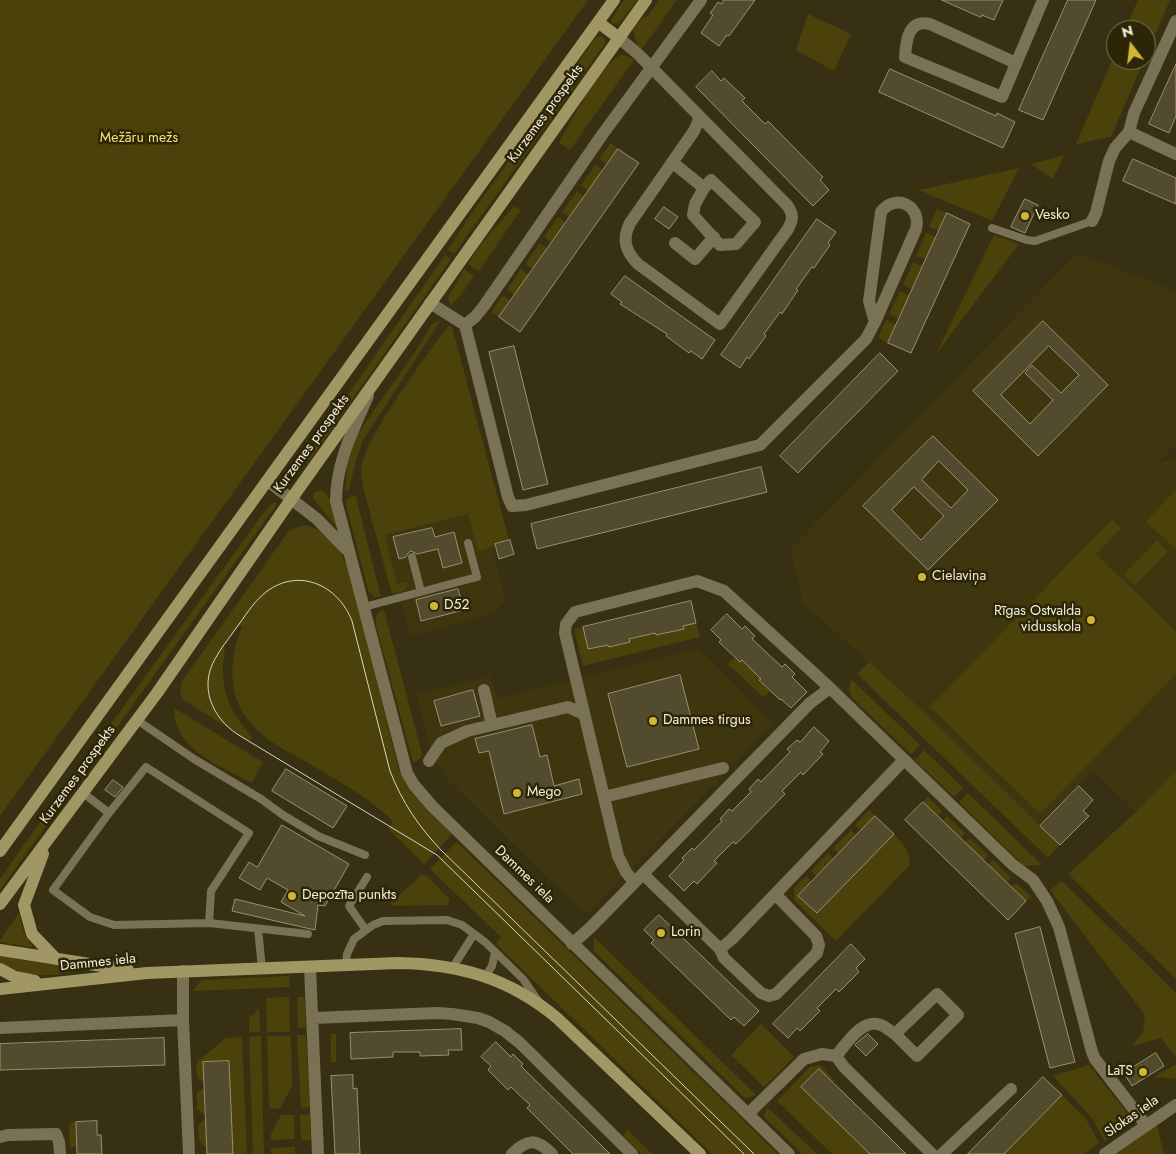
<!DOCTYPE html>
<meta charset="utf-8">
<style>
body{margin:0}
#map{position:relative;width:1176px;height:1154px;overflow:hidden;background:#373012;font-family:Jost,sans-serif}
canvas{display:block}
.north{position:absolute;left:1106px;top:20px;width:50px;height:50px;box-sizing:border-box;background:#2c2607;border:1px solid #7b765c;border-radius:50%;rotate:345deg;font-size:14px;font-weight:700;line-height:20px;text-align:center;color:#f1eedc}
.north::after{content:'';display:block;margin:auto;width:18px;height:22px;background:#d0b736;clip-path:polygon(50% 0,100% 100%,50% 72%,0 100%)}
</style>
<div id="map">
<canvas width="1176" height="1154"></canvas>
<div class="north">N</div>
</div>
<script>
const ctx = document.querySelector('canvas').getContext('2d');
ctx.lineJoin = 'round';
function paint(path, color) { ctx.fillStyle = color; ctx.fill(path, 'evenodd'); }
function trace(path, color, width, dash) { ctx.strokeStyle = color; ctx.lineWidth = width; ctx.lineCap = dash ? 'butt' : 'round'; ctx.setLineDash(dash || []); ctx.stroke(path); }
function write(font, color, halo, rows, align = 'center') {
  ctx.font = font + ' Jost,sans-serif'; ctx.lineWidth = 5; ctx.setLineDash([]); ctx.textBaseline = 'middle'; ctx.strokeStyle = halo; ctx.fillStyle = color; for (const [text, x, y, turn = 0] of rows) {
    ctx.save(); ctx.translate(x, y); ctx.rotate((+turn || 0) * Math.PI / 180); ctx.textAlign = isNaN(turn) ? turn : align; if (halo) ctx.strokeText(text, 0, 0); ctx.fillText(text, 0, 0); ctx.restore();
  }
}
paint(new Path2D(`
 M1074,256L1088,257L1176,291V444L1159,462L1176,459V770L1136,812L1092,771L1040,826L921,709L803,603L790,550Z
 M468,514L478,551L493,547L506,600L494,614L410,636L384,535Z
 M699,648L774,724L589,912L581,911L445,777L436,762L427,738L416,694L490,676L497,698Z`), '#3e360e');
paint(new Path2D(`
 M0,0H588L0,816Z
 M624,0H637L620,23L616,24L612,23L611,20Z
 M659,0H677L642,49L638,47L633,30L641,19L648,16Z
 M1138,0H1170L1146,56V30H1125Z
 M808,14L851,34L834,71L796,50Z
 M602,36L606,42L454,254L448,250L467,220L596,37Z
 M1116,51V60H1144L1111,137L1076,144Z
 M621,55L627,56L634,60L570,150L559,143C570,123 601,64 621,55Z
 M611,143L618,149L607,165L599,159Z
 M1064,155L1053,179L1031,164Z
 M595,165L603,170L588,191L581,185Z
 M1019,168L992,221L919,190Z
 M577,191L584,196L570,217L562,212Z
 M514,206L521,210L479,271L468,264L481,244Z
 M937,209L947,213L939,231L929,227Z
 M558,217L566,223L551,243L544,237Z
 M926,233L936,237L926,260L916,256Z
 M994,235L1019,244L936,354Z
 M540,243L547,248L533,269L525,264Z
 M445,255L451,259L309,461L307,456L308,452Z
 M913,262L923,266L912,289L903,285Z
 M464,269L474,276L462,294L450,306L448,298Z
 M521,269L529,275L514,295L507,290Z
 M900,291L910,295L899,318L889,314Z
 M503,295L510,301L499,317L491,312Z
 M441,320L362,442L356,461L349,489L345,492L347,464L358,433L415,352L432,324Z
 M886,320L896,325L888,343L878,338Z
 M448,326L452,327L509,540L495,544V546L478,551L468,514L385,535L397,584L408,582L407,588L404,591L392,594C385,569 378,543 371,517C368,503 362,487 361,473C360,442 428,354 448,326Z
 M1176,489V549L1146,522Z
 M321,490C333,496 334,515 337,527L313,499V493Z
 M352,496H356L381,597H374L368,590L345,501Z
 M275,502L277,504L0,890V879L30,836L261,516L271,504Z
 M1112,519L1121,528L1096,554L1176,631V674L1040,814L930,707Z
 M305,525C330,531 340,548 349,571L398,767L406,785L424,807L452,834L424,864L388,829L393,821C366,795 333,778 301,759C286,751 269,742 257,730C227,701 227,663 242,627L239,625L224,645C226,652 223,661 223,669C223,699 233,714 252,737L249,741L182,699L180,689L182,681L288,532L296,527Z
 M1157,540L1168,551L1135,585L1124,574Z
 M384,610L422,754L421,758L413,763L376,625C375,617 376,612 384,610Z
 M696,623L700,637L583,666L574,629L583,627L589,649L608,645L609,647L629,642V639L655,633L656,635L683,629V626Z
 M735,657L740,662L742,660L761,679L759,681L770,691L763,697L728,664Z
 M869,662L921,709L1060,845L1048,858L857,674Z
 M851,679L920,745L911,754L852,698L849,690Z
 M174,708L263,762L252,783C221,766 173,750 174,708Z
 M924,750L963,788L954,797L915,760Z
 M1176,770V979L1068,874L1136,812Z
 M968,793L1041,864L1039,865L1024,866L959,802Z
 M928,797L942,811L938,816L923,802Z
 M869,810L875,816L861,831L855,825Z
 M947,816L965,833L961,838L943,821Z
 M851,830L856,836L839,854L833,848Z
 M894,834C903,843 911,852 909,866L836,941L794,900V888L806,876L812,882L799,896L817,913Z
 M970,838L988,855L983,861L965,843Z
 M457,841V842L778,1154H712L496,944L501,937L430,869Z
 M828,853L834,859L817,877L811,871Z
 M993,860L1011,878L1006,883L988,865Z
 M421,875L427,876L450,900L448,905L393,906L391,903Z
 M1062,881L1176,993V1058L1161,1038L1131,1046L1143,1033L1145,1015L1050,890Z
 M1016,883L1031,897L1026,901L1011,888Z
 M19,913L25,936L33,946L30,947L0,942V940Z
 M594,937L756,1095L745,1098L594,951Z
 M0,956L66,967L70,971L68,973C40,977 25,976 0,963Z
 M289,976L290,987L192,991L202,980Z
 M289,997L290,1032H267L266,998Z
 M297,997H305L306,1028H298Z
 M259,1009L260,1032H249V1018Z
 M761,1024L794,1057L764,1087L731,1055Z
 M331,1034H336V1062H331Z
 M297,1035H306L310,1107L301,1108Z
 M261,1036L264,1154H253L249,1037Z
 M267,1036H291L292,1086L280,1109L269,1108Z
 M242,1037L247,1154H233L229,1061L204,1062V1082L198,1079L196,1066L198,1061L226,1038Z
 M1176,1064V1079L1154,1077Z
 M820,1065L835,1081L833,1082L818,1069L801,1087L870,1154H832L777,1101L810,1067Z
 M1089,1065L1134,1121L1105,1141L1091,1117L1053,1076Z
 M202,1089H204L205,1114H203L197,1109V1092Z
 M1062,1095L1086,1119L1099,1143L1084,1154H1004Z
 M767,1107L817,1154H802L764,1117Z
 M310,1114L311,1140H301L300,1115Z
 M281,1115H294V1139L271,1140V1134Z
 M203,1121H206V1146H204L199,1140L198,1125Z
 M72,1122H76V1147H70L69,1125Z
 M1157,1125L1164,1154H1117Z
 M628,1130L652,1154H642L623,1136Z
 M295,1147V1154H271V1148Z`), '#4b410a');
const building = new Path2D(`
 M724,0H755L729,36L727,35L719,46L701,33L713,15L710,13L714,8L718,2L721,4Z
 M942,0H1003L994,20L982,15L981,17Z
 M1068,0H1096L1043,120L1019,110Z
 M1176,64V116L1169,133L1149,124Z
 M890,69L996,116L997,113L1015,122L1003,148L879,92Z
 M712,71L721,81L724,78L745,98L742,101L765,124L768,121L823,177L820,180L829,190L813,206L696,87Z
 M618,149L639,163L520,332L499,317Z
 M1133,159L1176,178V204L1123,181Z
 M1025,199L1038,205L1025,233L1011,227Z
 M664,207L678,217L669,229L655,219Z
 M947,213L970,224L911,353L888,343Z
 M817,219L836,232L828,243L830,245L814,268L812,267L796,289L798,290L782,314L780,312L764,334L766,336L749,359L747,357L740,368L721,355Z
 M625,276L715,340L702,359L691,351L689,353L666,336L667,334L620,304L622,302L611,294Z
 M1043,321L1108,385L1038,456L973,391ZM1049,346L1079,375L1061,393L1032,365L1025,373L1053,400L1030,424L1001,395Z
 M514,346L548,484L523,490L489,352Z
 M880,353L898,371L798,473L780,456Z
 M933,436L998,500L928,570L863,506ZM939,461L968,490L951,508L922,480ZM914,487L944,516L921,540L892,510Z
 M761,467L767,492L537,549L531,524Z
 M432,528L435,537L454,532L462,563L443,568L438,549L417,554L411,551L408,553L406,557L399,559L393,537Z
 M510,540L514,554L499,559L495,544Z
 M458,589L464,610L421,621L416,600Z
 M691,601L696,623L683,626L684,629L656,635L655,633L629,639L630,642L609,647L608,645L588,649L583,627Z
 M727,614L742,629L745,626L755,636L752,639L782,667L785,664L795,674L792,677L807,692L791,708L781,699L780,700L759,680L761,679L742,660L740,662L719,642L721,640L711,630Z
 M680,675L699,749L627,767L608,694Z
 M473,690L480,716L441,726L434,701Z
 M532,725L540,757L547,755L554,786L579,779L582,794L504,814L489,751L479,753L475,739Z
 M814,727L829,741L820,752L823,754L803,775L801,772L782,791L785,794L736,844L733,842L714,861L717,863L697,884L694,881L684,891L669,876L684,860L682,858L692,848L694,850L722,821L720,819L729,809L732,811L751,792L749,789L758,779L761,782L790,752L787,749L797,740L800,742Z
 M286,769L347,806L333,828L272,791Z
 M113,780L123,787L115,797L105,790Z
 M1079,786L1093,800L1083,811L1089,816L1060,845L1040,826Z
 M923,802L1026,901L1008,920L905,820Z
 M875,816L894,834L817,913L798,896Z
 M282,825L349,864L325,906L318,905L315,930L232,911L235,899L305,916L281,902L288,890L267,878L260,890L239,878L249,862L257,867Z
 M659,915L759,1011L744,1026L734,1017L731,1020L651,943L654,940L644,930Z
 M1040,927L1075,1062L1050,1068L1015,934Z
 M851,944L865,959L856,968L859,972L839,992L836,989L817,1008L820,1011L800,1031L797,1028L788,1038L773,1024Z
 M461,1029L462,1050H448L449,1055L420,1056V1052H393V1057L351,1059L350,1033Z
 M868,1034L878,1044L866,1056L855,1045Z
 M164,1038L165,1065L0,1070V1044Z
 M496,1042L511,1057L513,1054L523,1064L521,1066L610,1154H573L527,1108L530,1105L511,1087L508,1090L488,1070L491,1066L481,1057Z
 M1156,1053L1164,1066L1132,1086L1124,1073Z
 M229,1061L233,1154H207L203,1062Z
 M819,1069L884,1132L906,1154H870L801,1087Z
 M353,1075V1089L357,1088L360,1154H335L331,1076Z
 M1043,1077L1062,1095L1004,1154H968Z
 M97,1121V1135H101L102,1154H77L76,1122Z`);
paint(building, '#524b2d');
trace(building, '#989170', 1);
trace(new Path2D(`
 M992,228L1027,240L1035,241L1092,221
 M412,557L421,592
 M364,607L477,577L468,543
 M137,720L194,759L261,799L283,815L318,836L365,855
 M83,793L109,813L146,767L249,833L211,891L209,923L114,925L90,917L53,890L109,813
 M209,923L308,934
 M258,929L262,969
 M366,930L349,906L367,877
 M346,965L347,954L354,939L373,925L383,921L447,920L462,925L485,942L523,979L539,1002
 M453,967L474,934
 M485,977L492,966L495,952`), '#797254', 8);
trace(new Path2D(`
 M619,38L638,54L787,205C794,215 793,219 788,229L720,324L638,264C625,251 622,239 630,223L694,131L700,117
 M1016,63L930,24C908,19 906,41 905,57L1002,97L1043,0
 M1129,132L1176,154
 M672,162L704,188L711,180L755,222L736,244L720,245L693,215L695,204L704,188
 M1092,221L1096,213L1109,161L1115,148L1129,132L1134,113L1176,21
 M675,243L695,259L714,237
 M430,303L465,325L508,497L512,506L526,505L760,445L866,339L875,322L916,229C922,205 895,193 881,212L869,301L875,322
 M465,325L475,317L484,306L602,135L701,0
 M368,396C353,430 336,463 336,501L407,773L414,785L432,806L789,1154
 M268,481L317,519L347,550
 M484,690L492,725
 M429,761L441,743L467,731L568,707L584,714
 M604,797L723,768
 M643,874L720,949L724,958L761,993L769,996L776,994L817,953L819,945L816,936L775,894
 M634,882L626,872L618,856L565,633L566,624L575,612L697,581L724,591L830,688L1013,865L1033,880L1047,901L1059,927L1092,1052L1095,1059L1146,1125
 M572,944L591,927L810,703L830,688
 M720,949L732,939L904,760
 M310,967L318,1154
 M183,971V1020L189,1154
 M313,1018L437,1013L452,1014L478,1018L489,1022L505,1031L520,1043L632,1154
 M0,1028L183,1020
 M836,1056C847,1043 862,1018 881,1025C886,1027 890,1031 895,1034L937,994L958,1015L917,1056L895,1034
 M836,1056L844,1067L932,1154
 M748,1114L804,1059L822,1054L836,1056
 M0,1137L8,1135L56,1134L59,1142L60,1154
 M512,1154C527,1139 536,1138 552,1154
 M942,1154L1011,1089
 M1105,1154L1176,1105`), '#797254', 12);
trace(new Path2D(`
 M598,22L619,38
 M0,851L614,0
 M43,854L24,905L32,934L56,959
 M0,904L157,693L292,498L646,0
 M0,950L128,970
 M0,969L15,977L35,981
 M0,989L147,973L398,963C459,964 509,978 557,1018L700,1154`), '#a19765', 12);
trace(new Path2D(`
 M744,1154L437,855L237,734C212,717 199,687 215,659C220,649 228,640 234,631C244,618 253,602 266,592C299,567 338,585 352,621L390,771C402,802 419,827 441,850L754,1154`), '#d9d5c2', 1);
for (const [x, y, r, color] of [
 [1025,216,5,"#d0b736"],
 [922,577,5,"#d0b736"],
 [434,606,5,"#d0b736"],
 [1091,620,5,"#d0b736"],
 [653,721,5,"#d0b736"],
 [517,793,5,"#d0b736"],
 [292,896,5,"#d0b736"],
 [661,933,5,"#d0b736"],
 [1143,1072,5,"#d0b736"]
]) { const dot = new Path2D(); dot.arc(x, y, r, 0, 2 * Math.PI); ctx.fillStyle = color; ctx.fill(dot); trace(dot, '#2c2607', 2); }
write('14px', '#f1eedc', '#2c2607', [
 ["Kurzemes prospekts",546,114,-54],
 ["Kurzemes prospekts",312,444,-54],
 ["Kurzemes prospekts",78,775,-54],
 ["Dammes iela",524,875,44],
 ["Dammes iela",98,963,-6],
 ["Slokas iela",1132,1117,-35]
]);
write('14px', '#f6e073', '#2c2607', [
 ["Mežāru mežs",139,139]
]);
write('14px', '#f1eedc', '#2c2607', [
 ["Vesko",1035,216],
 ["Cielaviņa",932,577],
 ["D52",444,606],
 ["Rīgas Ostvalda",1081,612,"right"],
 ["vidusskola",1081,628,"right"],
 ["Dammes tirgus",663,721],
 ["Mego",527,793],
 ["Depozīta punkts",302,896],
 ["Lorin",671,933],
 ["LaTS",1133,1072,"right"]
], 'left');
</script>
